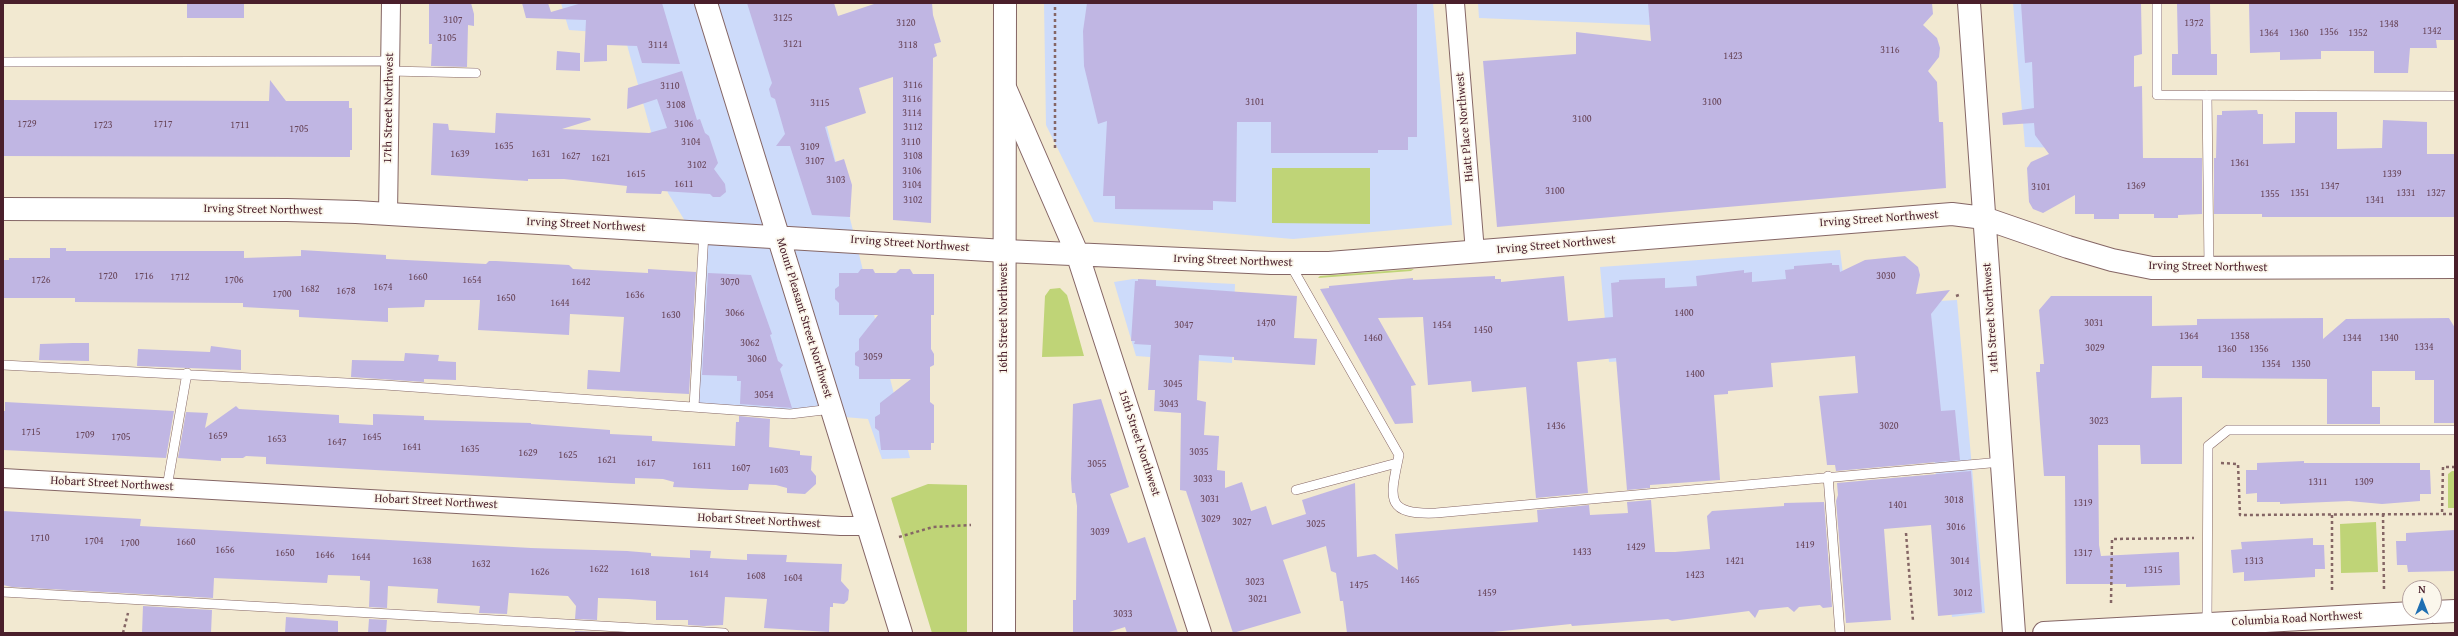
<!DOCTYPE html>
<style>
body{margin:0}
#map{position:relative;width:2458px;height:636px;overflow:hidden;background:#f2e9d1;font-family:"Gentium Book Plus",serif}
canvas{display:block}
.frame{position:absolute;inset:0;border:4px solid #4a1f2b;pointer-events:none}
.north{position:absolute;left:2402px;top:580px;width:40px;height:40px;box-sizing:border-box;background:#fbf7ec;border:1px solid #b4a19f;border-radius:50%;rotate:0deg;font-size:11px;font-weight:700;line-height:16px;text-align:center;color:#4a1f2b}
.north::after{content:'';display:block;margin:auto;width:14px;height:18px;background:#1f6fb2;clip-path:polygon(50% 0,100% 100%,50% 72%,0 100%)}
</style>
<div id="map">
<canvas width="2458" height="636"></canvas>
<div class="frame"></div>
<div class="north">N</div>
</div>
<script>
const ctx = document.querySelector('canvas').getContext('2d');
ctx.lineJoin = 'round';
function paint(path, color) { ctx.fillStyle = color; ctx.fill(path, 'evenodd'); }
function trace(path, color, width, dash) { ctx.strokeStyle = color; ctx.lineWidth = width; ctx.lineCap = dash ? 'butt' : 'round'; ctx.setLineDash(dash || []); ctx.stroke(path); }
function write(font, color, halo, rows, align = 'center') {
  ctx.font = font + ' "Gentium Book Plus",serif'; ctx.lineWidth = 3.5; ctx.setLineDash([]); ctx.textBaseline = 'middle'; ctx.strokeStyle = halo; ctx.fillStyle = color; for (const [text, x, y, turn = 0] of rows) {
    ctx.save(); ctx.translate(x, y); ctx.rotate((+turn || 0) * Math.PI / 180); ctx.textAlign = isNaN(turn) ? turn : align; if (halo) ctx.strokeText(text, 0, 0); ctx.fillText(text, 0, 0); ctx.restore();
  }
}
paint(new Path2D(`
 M561,3H796L910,458L882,459L868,419L698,405L705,254L668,193L624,34L569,30Z
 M1044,3H1433L1452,225L1293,239L1094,222L1046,125Z
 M1478,3H1649L1650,25L1479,18Z
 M2013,3H2064L2069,148L2025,147Z
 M1840,250L1847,306L1957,300L1985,613L1952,617L1921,343L1609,362L1600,267Z
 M1133,279L1235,284L1232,363L1136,356L1114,282Z`), '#cddbfa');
paint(new Path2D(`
 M1272,168H1370V224L1272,223Z
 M1414,269L1411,271L1318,278L1320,276Z
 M1060,288L1067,295L1084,356L1042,357L1045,296L1050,289Z
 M2452,471H2455V508H2448V474Z
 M928,484L967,485V633H932L891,498Z
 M2376,522L2378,572L2341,573L2340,524Z`), '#bfd477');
paint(new Path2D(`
 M187,3H244V18H187Z
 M429,3H471L474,14V26L468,25L467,67L431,66L432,44H429Z
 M522,3H548L551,12L582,3H662L680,64L642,63L637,46L607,45V61L584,62L586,20L526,18Z
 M747,3H834L838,16L877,3H932L933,15L941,42L934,44L937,56L933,58L931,223L893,220V77L859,88L866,113L825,127L835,162L844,159L852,185L850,217L812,215L790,146H776L785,134L775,99L771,97L769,89L772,83Z
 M1087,3H1417V137H1408V150H1378V153H1271V122H1237L1236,202L1213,201V210L1115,209V196H1103L1107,121L1098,124L1084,66L1083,31Z
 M1648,3H1932L1933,14L1923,25L1937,38L1940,48L1939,57L1928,71L1937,82L1939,122H1943L1946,188L1497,227L1483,61L1576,54V32L1651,41Z
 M2021,3H2141L2142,54L2134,56V87L2142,86L2143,158H2202V214L2178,215V218H2154V214H2119V219H2094V214H2075V195L2043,213L2033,209L2029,202L2027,168L2031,162L2049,154L2035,135L2034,123L2003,125L2002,113L2034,108L2032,62L2025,63Z
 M2177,3H2210L2211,54H2217V75H2172V54H2178Z
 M2249,3H2455V40H2436L2437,48H2410L2408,73H2374V51H2321V59L2280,60V52L2250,53Z
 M557,51L580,53V71L556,70Z
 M682,71L697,120L700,119L705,133L709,136L718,163L714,169L725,184L726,192L720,197H713L710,194L662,191L661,194L626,193L627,186L564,179H528V181L431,175L433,123L448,124L449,130L495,133L496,113L590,118L591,120L562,129L649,133L667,128L657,99L627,109L628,88Z
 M270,80L286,101H349V108H352V150H350V157L3,156V100L269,101Z
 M2257,110L2258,114H2263V144L2295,143V112H2337V149L2382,148L2383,120L2427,122V154H2454L2455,217H2262V214H2214V158H2216L2217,115H2222V111Z
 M50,248H66V251H244V258L301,256V250L386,255V259L486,264L489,261H496L569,265L573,269L648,273V269L696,272L689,394L587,389L588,370L620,372L624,317L570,314L569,335L478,330L480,300H425L424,307L388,308V322L299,317V310L243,307V303L75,302V298H3V260H9V258H50Z
 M1905,256L1918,267L1920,275L1916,294L1950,290L1931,314L1941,411L1955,410L1960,460L1836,471L1835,465H1827L1819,396L1858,393L1855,356L1771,363L1773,387L1728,391V394L1714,395L1720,480L1650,485V488L1627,490L1616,358L1577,362L1588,493L1536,498L1526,387L1472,392L1471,381L1428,385L1423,317L1378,318L1416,385L1411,386L1413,423L1395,424L1320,289L1329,288V286L1413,278V280L1495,276V279H1501V282L1564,276L1568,321L1613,317L1611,283L1619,282V280L1665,278V288L1697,286L1696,276L1744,270V273L1752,272V282L1786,279L1785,270L1794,269V266L1832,263V265H1839L1840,272L1865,260Z
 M861,269H873L875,273H896L900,269H910L913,274H934V315H931V349L934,354V365L930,367V402L934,405V443H931V450H881L879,431L875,428V417L880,414V403L911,379H859V367L855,365V353L859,350V339L878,315H839V303L835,299V289L839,286V273H858Z
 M708,273L751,275L772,334L770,335L778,361L783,365L780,369L792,408L740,404L741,381H737V376L702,375Z
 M1138,279L1156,280V286L1297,296L1294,338L1317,339L1315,365L1234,360V357L1199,355L1197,400L1206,402L1204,435L1219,436L1217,470L1225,471V488L1242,482L1251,511L1266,506L1272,525L1306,514L1302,500L1355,483L1357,557L1375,554L1398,570L1395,534L1538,522L1537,510L1589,505L1590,515L1628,513L1627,502L1651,500L1655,552H1675L1710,549L1707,516L1712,511L1784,506V503L1824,502L1832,607L1823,608L1820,605L1799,607L1794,612L1788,607L1759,610L1755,618L1749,611L1672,621L1668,619L1572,626L1571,624L1483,633H1347L1343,601H1340L1336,573L1331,571L1326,546L1283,560L1301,613L1233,633L1186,491L1180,490L1181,413L1154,411L1155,390H1148L1151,345L1134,344L1135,341H1131L1135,281H1138Z
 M2051,296H2152V326L2197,325V319L2323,318V339L2346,319L2449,318L2455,328V423H2434V380H2415V371H2372V407H2380V424H2327V379L2202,378V366H2152L2151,398L2182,397V464H2141L2140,445H2098L2099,545L2101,556L2179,552L2180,585L2126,587V584H2066L2065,476H2044L2036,372H2040V364H2044L2039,310Z
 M73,343H89V361L39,360L40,344Z
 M211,346L241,350V370L137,366L138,349L210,352Z
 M405,353L439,355L438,361L456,362V380L424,379V382L351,377L352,360L404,361Z
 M1101,399L1129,487L1110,494L1128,543L1145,537L1178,633H1127L1125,627L1106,633H1073V600H1076L1077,506L1075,493H1072L1071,479L1073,404Z
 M5,402L174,411L166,458L3,450V411H5Z
 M236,406L239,409L339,415V423L373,425V414L424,416V420L531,423V424L610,430V434L652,436V441L735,446L736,422H739V416L770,419L769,447L800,451V455L812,456L811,470L816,476V484L805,494L787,493V488L776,485L749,484L748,490H730L673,487L674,482L663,479L635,478V484L611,483L266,464V457L246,456L243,458H221V461L178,458L186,412L208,413L205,428Z
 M2304,461V463H2420V470H2430L2431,494H2420V501L2382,504L2349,501L2280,504V502H2257V493L2246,494V470H2257V463Z
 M1971,471L1982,612L1938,616L1931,525L1884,529L1891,620L1846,623L1836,501L1838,495L1837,483Z
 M3,511L141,519L140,526L531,548L627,551L651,553V556L690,558V550L711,551L710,558L728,559L747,560V554L787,555L786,562L842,564L841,581L849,590L848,600L844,604L833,603V607H830L829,632L764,628L767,599L725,597L723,625L704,626L688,625V620H656V601L628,599L598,598L597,620L575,619L576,606L568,596L509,593L507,614L479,613L480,606L437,603L438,589L388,586L387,608L369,607L370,581L360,580V576L328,575L327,583L214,578L213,598L12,587L3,585Z
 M2455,530V571L2408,572L2407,565H2397L2396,541H2406V533Z
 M2313,538V545H2324L2325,569H2315V577L2244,581V572L2233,573L2231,550L2242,549L2241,542Z
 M143,606L212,610L211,633H142Z
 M286,617L338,621V633H285Z
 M369,619L387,620L386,633H368Z
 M575,631L596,632V633H575Z`), '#c0b6e3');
const lane = new Path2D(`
 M2157,3V95L2455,96
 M3,62L390,61
 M390,71L476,73
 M2207,95L2209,267
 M1290,264L1399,455C1390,498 1384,515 1436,513L2001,462
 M3,365L385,385L790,414L832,409
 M694,407L704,232
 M1828,476L1840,633
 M167,487L187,373
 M1296,490L1397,463
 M3,592L724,633
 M2207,623L2208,446L2228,430H2455`);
const street = new Path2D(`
 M1455,3L1475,252
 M388,214L391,3
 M3,478L841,526H868`);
const secondary = new Path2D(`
 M706,3L901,633
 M1969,3L2014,633
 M1006,90L1077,253L1200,633
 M3,209L287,210L356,212L1005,251L1271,263H1329L1952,214L1984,218L2068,247L2112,260L2152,268L2455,267
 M2434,612L2455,611
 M2044,633L2431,612`);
const primary = new Path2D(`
 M1004,633L1005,3`);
trace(lane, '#856665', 10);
trace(street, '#856665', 20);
trace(secondary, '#856665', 24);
trace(primary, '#856665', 24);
trace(new Path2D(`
 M1055,148V3
 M1956,296L1959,295
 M2221,463L2238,464L2240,515L2442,514
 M2455,467H2443L2442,514H2455
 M2383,514L2384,590
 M2332,515V592
 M1906,533L1913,621
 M899,537L933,527L971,525
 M2111,603L2112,539L2194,538
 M123,633L128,613`), '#856665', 2.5, [3, 3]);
trace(lane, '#fff', 9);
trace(street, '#fff', 18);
trace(secondary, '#fff', 22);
trace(primary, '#fff', 22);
write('10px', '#684559', null, [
 ["3125",783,18],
 ["3107",453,20],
 ["3120",906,23],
 ["1372",2194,23],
 ["1348",2389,24],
 ["1342",2432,31],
 ["1356",2329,32],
 ["1364",2269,33],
 ["1360",2299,33],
 ["1352",2358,33],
 ["3105",447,38],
 ["3121",793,44],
 ["3114",658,45],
 ["3118",908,45],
 ["3116",1890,50],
 ["1423",1733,56],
 ["3116",913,85],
 ["3110",670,86],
 ["3116",912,99],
 ["3101",1255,102],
 ["3100",1712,102],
 ["3115",820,103],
 ["3108",676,105],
 ["3114",912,113],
 ["3100",1582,119],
 ["1729",27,124],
 ["1717",163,124],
 ["3106",684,124],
 ["1723",103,125],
 ["1711",240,125],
 ["3112",913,127],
 ["1705",299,129],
 ["3104",691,142],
 ["3110",911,142],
 ["1635",504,146],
 ["3109",810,147],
 ["1639",460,154],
 ["1631",541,154],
 ["1627",571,156],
 ["3108",913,156],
 ["1621",601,158],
 ["3107",815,161],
 ["1361",2240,163],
 ["3102",697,165],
 ["3106",912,171],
 ["1615",636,174],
 ["1339",2392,174],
 ["3103",836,180],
 ["1611",684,184],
 ["3104",912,185],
 ["1369",2136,186],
 ["1347",2330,186],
 ["3101",2041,187],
 ["3100",1555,191],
 ["1351",2300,193],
 ["1331",2406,193],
 ["1327",2436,193],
 ["1355",2270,194],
 ["3102",913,200],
 ["1341",2375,200],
 ["1720",108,276],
 ["1716",144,276],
 ["3030",1886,276],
 ["1712",180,277],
 ["1660",418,277],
 ["1726",41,280],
 ["1706",234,280],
 ["1654",472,280],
 ["1642",581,282],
 ["3070",730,282],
 ["1674",383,287],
 ["1682",310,289],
 ["1678",346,291],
 ["1700",282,294],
 ["1636",635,295],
 ["1650",506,298],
 ["1644",560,303],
 ["3066",735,313],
 ["1400",1684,313],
 ["1630",671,315],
 ["1470",1266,323],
 ["3031",2094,323],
 ["3047",1184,325],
 ["1454",1442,325],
 ["1450",1483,330],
 ["1364",2189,336],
 ["1358",2240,336],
 ["1460",1373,338],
 ["1344",2352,338],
 ["1340",2389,338],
 ["3062",750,343],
 ["1334",2424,347],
 ["3029",2095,348],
 ["1360",2227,349],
 ["1356",2259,349],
 ["3059",873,357],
 ["3060",757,359],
 ["1354",2271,364],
 ["1350",2301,364],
 ["1400",1695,374],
 ["3045",1173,384],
 ["3054",764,395],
 ["3043",1169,404],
 ["3023",2099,421],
 ["1436",1556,426],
 ["3020",1889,426],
 ["1715",31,432],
 ["1709",85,435],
 ["1659",218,436],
 ["1705",121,437],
 ["1645",372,437],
 ["1653",277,439],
 ["1647",337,442],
 ["1641",412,447],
 ["1635",470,449],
 ["3035",1199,452],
 ["1629",528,453],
 ["1625",568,455],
 ["1621",607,460],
 ["1617",646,463],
 ["3055",1097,464],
 ["1611",702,466],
 ["1607",741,468],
 ["1603",779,470],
 ["3033",1203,479],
 ["1311",2318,482],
 ["1309",2364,482],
 ["3031",1210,499],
 ["3018",1954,500],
 ["1319",2083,503],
 ["1401",1898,505],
 ["3029",1211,519],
 ["3027",1242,522],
 ["3025",1316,524],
 ["3016",1956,527],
 ["3039",1100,532],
 ["1710",40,538],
 ["1704",94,541],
 ["1660",186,542],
 ["1700",130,543],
 ["1419",1805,545],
 ["1429",1636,547],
 ["1656",225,550],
 ["1433",1582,552],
 ["1650",285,553],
 ["1317",2083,553],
 ["1646",325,555],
 ["1644",361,557],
 ["1638",422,561],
 ["1421",1735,561],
 ["3014",1960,561],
 ["1313",2254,561],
 ["1632",481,564],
 ["1622",599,569],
 ["1315",2153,570],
 ["1626",540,572],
 ["1618",640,572],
 ["1614",699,574],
 ["1423",1695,575],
 ["1608",756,576],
 ["1604",793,578],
 ["1465",1410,580],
 ["3023",1255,582],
 ["1475",1359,585],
 ["1459",1487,593],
 ["3012",1963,593],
 ["3021",1258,599],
 ["3033",1123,614]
]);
write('12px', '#4a1f2b', '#fbf7ec', [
 ["17th Street Northwest",389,108,-89],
 ["Hiatt Place Northwest",1465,127,-95],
 ["Irving Street Northwest",263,210,1],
 ["Irving Street Northwest",1879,219,-4],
 ["Irving Street Northwest",586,225,3],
 ["Irving Street Northwest",910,244,4],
 ["Irving Street Northwest",1556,245,-5],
 ["Irving Street Northwest",1233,261,2],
 ["Irving Street Northwest",2208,267,1],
 ["Mount Pleasant Street Northwest",804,318,73],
 ["16th Street Northwest",1004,318,-90],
 ["14th Street Northwest",1991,318,-94],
 ["15th Street Northwest",1139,443,72],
 ["Hobart Street Northwest",112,484,3],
 ["Hobart Street Northwest",436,502,3],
 ["Hobart Street Northwest",759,521,3],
 ["Columbia Road Northwest",2297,619,-3]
]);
</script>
